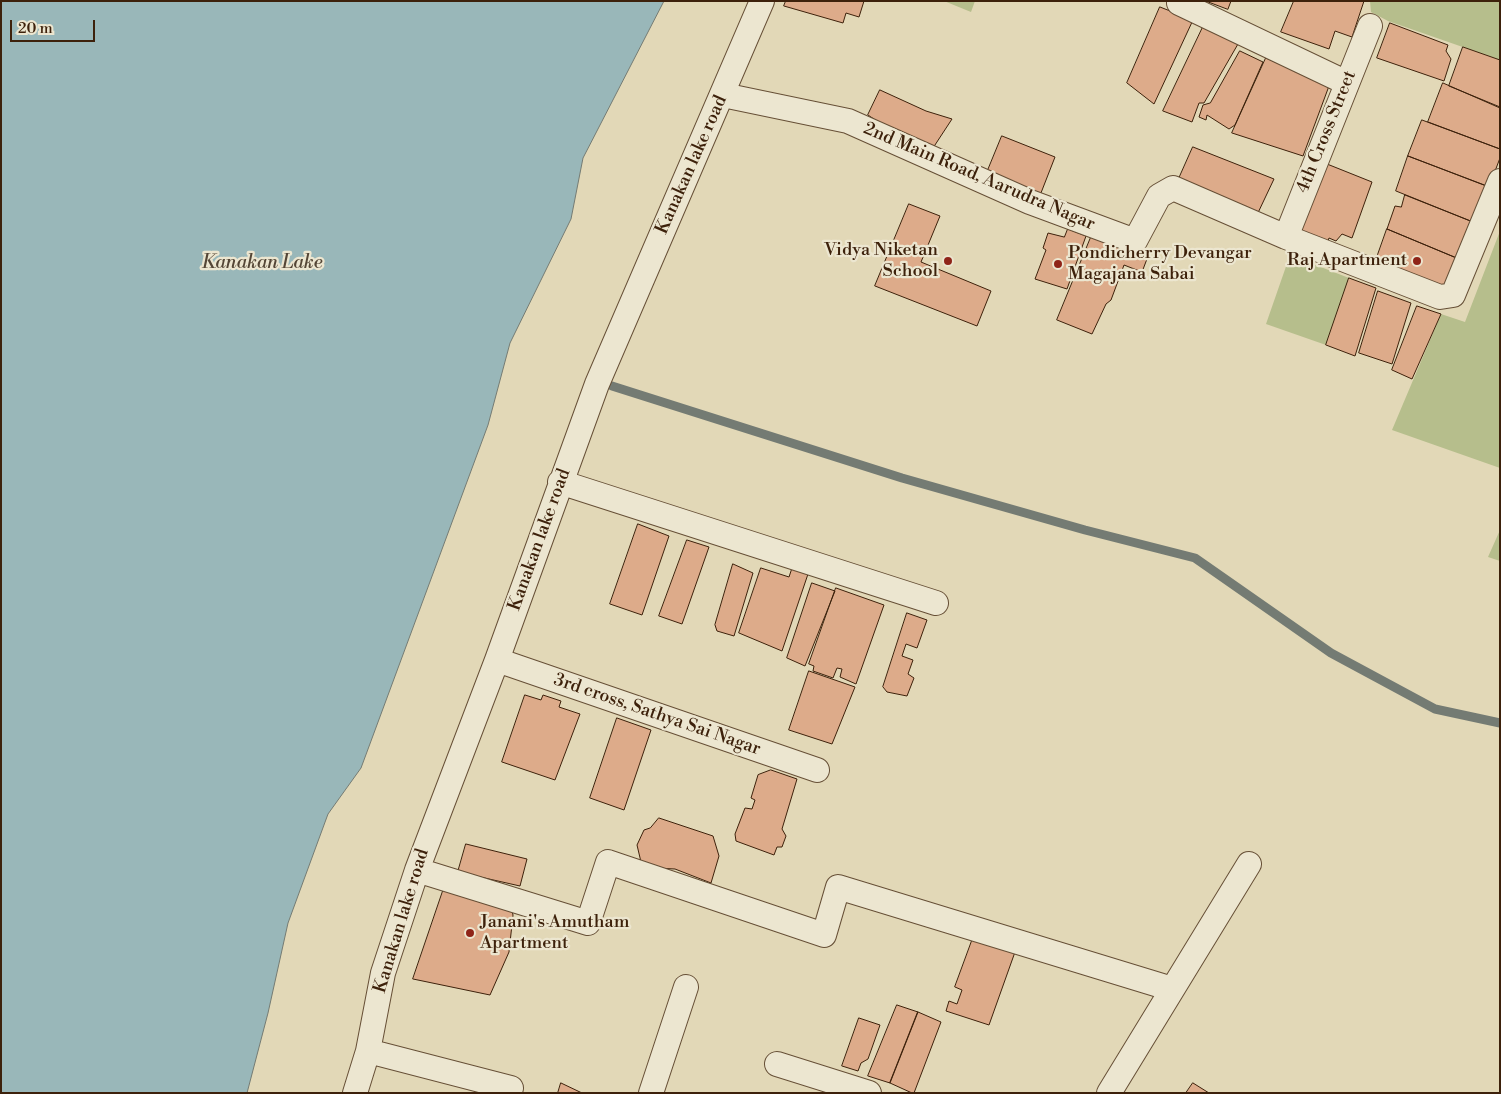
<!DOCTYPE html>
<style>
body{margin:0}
#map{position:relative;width:1501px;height:1094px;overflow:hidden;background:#e2d8b7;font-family:"Libre Bodoni",serif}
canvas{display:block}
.frame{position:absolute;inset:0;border:2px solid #3d210b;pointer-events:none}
.scale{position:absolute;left:10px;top:20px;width:85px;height:22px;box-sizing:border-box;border:2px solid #3d210b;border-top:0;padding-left:6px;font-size:15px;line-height:18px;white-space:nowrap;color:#3d210b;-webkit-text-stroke:4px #ece6d0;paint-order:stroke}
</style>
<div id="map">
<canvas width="1501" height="1094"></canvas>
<div class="frame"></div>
<div class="scale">20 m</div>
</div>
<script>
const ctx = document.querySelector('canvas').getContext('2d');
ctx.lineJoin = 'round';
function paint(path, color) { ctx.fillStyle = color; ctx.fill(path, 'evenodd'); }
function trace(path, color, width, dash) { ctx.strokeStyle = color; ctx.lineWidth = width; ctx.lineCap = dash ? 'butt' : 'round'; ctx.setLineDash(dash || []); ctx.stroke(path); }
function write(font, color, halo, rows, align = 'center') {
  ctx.font = font + ' "Libre Bodoni",serif'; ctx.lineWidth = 4.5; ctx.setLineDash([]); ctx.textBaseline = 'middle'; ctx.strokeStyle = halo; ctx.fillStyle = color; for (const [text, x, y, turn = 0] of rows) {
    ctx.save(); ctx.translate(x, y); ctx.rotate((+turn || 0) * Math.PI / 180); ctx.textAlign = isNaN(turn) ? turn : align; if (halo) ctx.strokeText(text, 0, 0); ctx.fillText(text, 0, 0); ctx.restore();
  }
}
paint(new Path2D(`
 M944,1H975L971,12Z
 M1370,1H1500V60L1388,21L1371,12Z
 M1500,231V468L1392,430L1441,314L1465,322Z
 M1290,255L1349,278L1326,345L1266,324Z
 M1500,530V561L1488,557Z`), '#b6be8c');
const water = new Path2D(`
 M1,1H664L583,158L571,219L510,343L488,425L361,768L328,814L288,923L268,1013L247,1093H1Z`);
paint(water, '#99b7b9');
trace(water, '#747b73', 1);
trace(new Path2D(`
 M612,386L902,478L1085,530L1195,558L1331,653L1435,709L1500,723`), '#747b73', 9);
const building = new Path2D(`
 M786,1H864L859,17L846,13L843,23L784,6Z
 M1206,1H1231L1228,9Z
 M1294,1H1364L1352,37L1335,31L1329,49L1281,32Z
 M1160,7L1193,20L1154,104L1127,83Z
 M1390,23L1448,45L1446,51L1451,59L1444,81L1377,58Z
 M1203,27L1238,44L1204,103H1199L1192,122L1163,111Z
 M1463,47L1500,60V107L1449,86Z
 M1240,51L1263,62L1235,125L1229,129L1207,115L1206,120L1199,117L1203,105L1210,103Z
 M1266,58L1329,86L1303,156L1232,133Z
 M1443,83L1500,108V149L1428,122Z
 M880,90L926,111L952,119L933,148L884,126L868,115Z
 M1422,120L1500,149V158L1489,187L1408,156Z
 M1002,136L1055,157L1039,198L986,175Z
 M1193,147L1274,179L1256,217L1177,183Z
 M1408,156L1487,186L1473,222L1396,191Z
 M1327,164L1372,182L1352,238L1342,234L1336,241L1329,238L1326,246L1300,231Z
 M1405,195L1473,222L1459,259L1387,229L1395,206L1401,207Z
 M909,204L940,216L921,262L991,291L977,326L875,286Z
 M1068,229L1086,236L1067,289L1035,279L1046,250L1043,248L1048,233L1064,237Z
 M1387,229L1459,259L1446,292L1375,263Z
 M1094,230L1150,251L1142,272L1124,265L1111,300L1106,304L1092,334L1057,320Z
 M1349,278L1376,288L1355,356L1326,345Z
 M1378,291L1411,303L1392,364L1359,353Z
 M1417,306L1441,314L1412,379L1392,370Z
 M638,524L669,536L642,615L610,604Z
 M687,540L709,547L682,624L659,616Z
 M733,564L753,573L734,636L717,631L715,625Z
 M761,568L789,577L792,568L808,574L782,651L739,633Z
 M812,583L835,591L805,666L787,658Z
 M836,588L884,605L856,684L840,677L842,669L837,668L833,678L813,671L814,666L809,664Z
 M907,613L927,620L917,648L906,644L902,656L913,660L908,674L914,678L907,696L887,692L883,687Z
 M809,671L855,687L832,744L789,730Z
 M525,695L541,700L543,695L561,701L559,707L580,714L555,780L502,762Z
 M617,718L651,730L624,810L590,798Z
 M771,770L797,779L782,829L786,836L782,847H777L774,855L736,841L735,834L745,808L752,809L755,800L751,798L758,775Z
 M659,818L713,836L719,856L711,883L675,869L655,868L641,862L637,845L644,830L650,828Z
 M466,844L527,859L520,886L458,872Z
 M444,888L511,907L513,915L509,952L490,995L413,979Z
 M973,938L1015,952L989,1025L946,1011L949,1001L957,1004L962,990L955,987Z
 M897,1005L918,1012L890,1083L868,1076Z
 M918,1012L941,1022L914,1093H912L890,1083Z
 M859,1018L880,1025L868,1059L861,1063L858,1071L842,1066Z
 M561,1083L582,1093H558Z
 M1193,1083L1209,1093H1186Z`);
paint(building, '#ddab8a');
trace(building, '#3d210b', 1);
const minor = new Path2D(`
 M1179,3L1347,83
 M723,95L848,121L1030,202L1135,241L1159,196L1173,188L1286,237L1440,297L1453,295L1500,181
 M1286,237L1370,26
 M560,482L936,603
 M497,660L817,770
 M417,870L588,923L608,862L824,935L838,887L1172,989
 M368,1051L511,1088
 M777,1064L869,1093
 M355,1093L368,1051L383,973L417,870L497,660L597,384L762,1
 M651,1093L686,987
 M1109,1093L1249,864`);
trace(minor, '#664f36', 26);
trace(minor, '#ece6d0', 24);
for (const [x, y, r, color] of [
 [948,261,5,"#8f2418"],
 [1417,261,5,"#8f2418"],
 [1058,264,5,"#8f2418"],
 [470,933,5,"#8f2418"]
]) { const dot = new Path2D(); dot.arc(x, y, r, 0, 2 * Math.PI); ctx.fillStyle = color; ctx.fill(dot); trace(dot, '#ece6d0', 2); }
write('18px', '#3d210b', '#ece6d0', [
 ["4th Cross Street",1327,132,-68],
 ["Kanakan lake road",692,165,-66],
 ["2nd Main Road, Aarudra Nagar",979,177,23],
 ["Kanakan lake road",540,540,-70],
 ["3rd cross, Sathya Sai Nagar",657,715,19],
 ["Kanakan lake road",402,921,-73]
]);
write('18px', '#3d210b', '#ece6d0', [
 ["Vidya Niketan",938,251],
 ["School",938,272],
 ["Pondicherry Devangar",1068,254,"left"],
 ["Magajana Sabai",1068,275,"left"],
 ["Raj Apartment",1407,261],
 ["Janani's Amutham",480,923,"left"],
 ["Apartment",480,944,"left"]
], 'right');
write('italic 19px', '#544636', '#ece6d0', [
 ["Kanakan Lake",262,263]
]);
</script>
